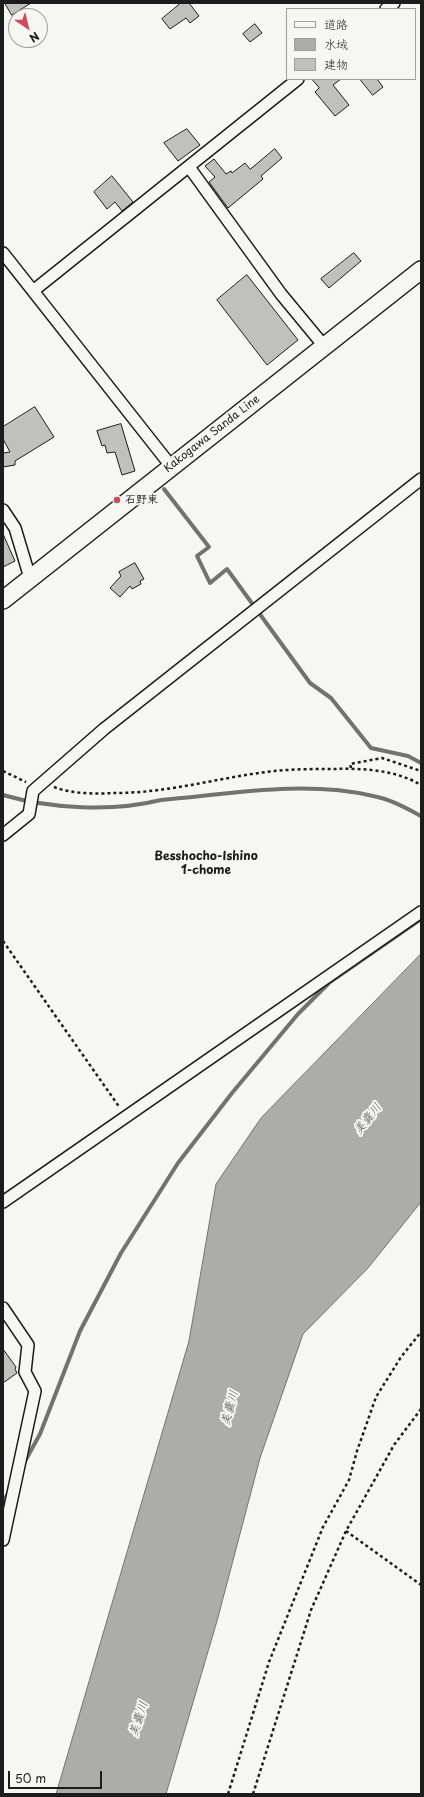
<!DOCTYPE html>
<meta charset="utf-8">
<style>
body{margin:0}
#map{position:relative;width:424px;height:1797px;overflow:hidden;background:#f6f6f2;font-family:"Playpen Sans","Klee One",sans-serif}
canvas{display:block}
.frame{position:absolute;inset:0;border:4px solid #1c1c1c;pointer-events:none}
.legend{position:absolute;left:286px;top:8px;width:130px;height:72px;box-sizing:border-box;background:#f6f6f2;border:1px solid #9f9f9c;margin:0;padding:5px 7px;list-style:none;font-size:12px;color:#1c1c1c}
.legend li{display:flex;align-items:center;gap:8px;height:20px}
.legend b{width:20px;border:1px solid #9f9f9c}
.north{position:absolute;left:8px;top:8px;width:40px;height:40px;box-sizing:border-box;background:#f6f6f2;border:1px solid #9f9f9c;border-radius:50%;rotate:145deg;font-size:11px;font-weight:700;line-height:16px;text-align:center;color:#1c1c1c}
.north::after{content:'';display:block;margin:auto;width:14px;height:18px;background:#d1495b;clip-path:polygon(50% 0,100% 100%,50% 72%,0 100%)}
.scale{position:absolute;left:8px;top:1771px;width:94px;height:18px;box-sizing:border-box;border:2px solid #1c1c1c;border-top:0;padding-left:5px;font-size:12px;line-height:14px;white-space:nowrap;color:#1c1c1c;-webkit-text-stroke:3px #f6f6f2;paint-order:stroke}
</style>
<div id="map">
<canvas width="424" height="1797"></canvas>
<div class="frame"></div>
<ul class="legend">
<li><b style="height:5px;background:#f6f6f2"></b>道路</li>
<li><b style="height:11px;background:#acaca9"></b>水域</li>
<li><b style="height:11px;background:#c0c0bd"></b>建物</li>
</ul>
<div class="north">N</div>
<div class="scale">50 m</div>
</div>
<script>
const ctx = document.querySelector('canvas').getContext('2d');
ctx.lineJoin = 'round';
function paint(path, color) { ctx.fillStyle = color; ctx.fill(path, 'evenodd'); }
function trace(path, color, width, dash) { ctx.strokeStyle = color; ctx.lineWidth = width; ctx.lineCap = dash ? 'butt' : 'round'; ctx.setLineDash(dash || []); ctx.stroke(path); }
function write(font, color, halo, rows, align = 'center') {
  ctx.font = font + ' "Playpen Sans","Klee One",sans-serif'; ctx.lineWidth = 4; ctx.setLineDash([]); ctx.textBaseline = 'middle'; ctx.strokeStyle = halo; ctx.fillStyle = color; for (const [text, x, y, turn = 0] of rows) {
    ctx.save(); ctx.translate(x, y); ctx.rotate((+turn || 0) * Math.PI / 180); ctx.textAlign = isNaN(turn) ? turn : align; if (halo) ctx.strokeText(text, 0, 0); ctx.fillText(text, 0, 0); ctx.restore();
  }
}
const water = new Path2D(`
 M421,954V1202L368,1268L303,1334L260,1458L217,1621L166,1794H56L189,1341L216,1184L261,1118Z`);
paint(water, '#acaca9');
trace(water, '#727271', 1);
trace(new Path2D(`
 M164,489L209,547L197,556L210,583L227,569L310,683L331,698L371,748L408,756L421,763
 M3,795C51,809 113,812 161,800C230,794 304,780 373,796C390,799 406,808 421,816
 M23,1465L40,1434L80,1331L121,1253L178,1163L232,1093L298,1014L330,982L421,919
 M3,1502L10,1490`), '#727271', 4);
const building = new Path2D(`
 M5,3H31L12,15Z
 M181,3H189L199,16L190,23L186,18L170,29L162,19Z
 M255,24L262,33L250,42L243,34Z
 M312,79H341L333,85L349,105L335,116L315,92L319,88Z
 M360,79H377L383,87L373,95Z
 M187,129L200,145L178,161L164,143Z
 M275,149L282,158L261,176L263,179L228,208L209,182L215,177L205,166L214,159L226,174L231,171L232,173L245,163L250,169Z
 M112,176L133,202L122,211L115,202L107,209L94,192Z
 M354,253L361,261L329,288L321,279Z
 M247,275L298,340L267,365L217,300Z
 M35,407L54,437L15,461V465L3,467V453L10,452L3,439V427Z
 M121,424L135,471L122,475L115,452L107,453L105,445L102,446L97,431Z
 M3,534L15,561L3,567Z
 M135,563L144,579L140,581L141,584L132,589L130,586L120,597L110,588L121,576L119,572Z
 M3,1349L16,1367L15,1369L17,1373L3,1383Z`);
paint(building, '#c0c0bd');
trace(building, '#1c1c1c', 1);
const minor = new Path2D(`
 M386,9L394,3
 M189,167L281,294L324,346
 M3,253L171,466
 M33,291L298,79
 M3,510L15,528L30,578
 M3,835L29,814L33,791L104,729L421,479
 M3,1202L421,912
 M3,1308L28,1345L25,1372L35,1391L3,1540`);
const primary = new Path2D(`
 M3,600L421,270`);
trace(minor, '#1c1c1c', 14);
trace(primary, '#1c1c1c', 20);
trace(new Path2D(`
 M351,768L350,764L382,758L421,771
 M3,771L26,782
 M54,787C72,794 96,794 115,793C169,793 221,777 274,771C294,769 315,769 335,769C363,768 396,770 421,785
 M3,941L120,1108
 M346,1531L421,1585
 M228,1794L269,1662L323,1527L349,1480L357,1451L376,1397L401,1357L421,1332
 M253,1794L311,1610L346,1531L394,1445L421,1409`), '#1c1c1c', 2.5, [3, 3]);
trace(minor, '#f6f6f2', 11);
trace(primary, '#f6f6f2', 17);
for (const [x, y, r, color] of [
 [117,500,4,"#d1495b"]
]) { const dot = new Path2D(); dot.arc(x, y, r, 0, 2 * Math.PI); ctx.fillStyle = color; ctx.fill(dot); trace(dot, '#f6f6f2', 1.5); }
write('11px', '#1c1c1c', '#f6f6f2', [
 ["Kakogawa Sanda Line",212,434,-38]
]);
write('bold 11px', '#1c1c1c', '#f6f6f2', [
 ["石野東",125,500]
], 'left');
write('bold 12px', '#1c1c1c', '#f6f6f2', [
 ["Besshocho-Ishino",206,857],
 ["1-chome",206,871]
]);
write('italic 12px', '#565654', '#f6f6f2', [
 ["美嚢川",368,1119,-51],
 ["美嚢川",230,1408,-75],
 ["美嚢川",139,1719,-72]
]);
</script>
